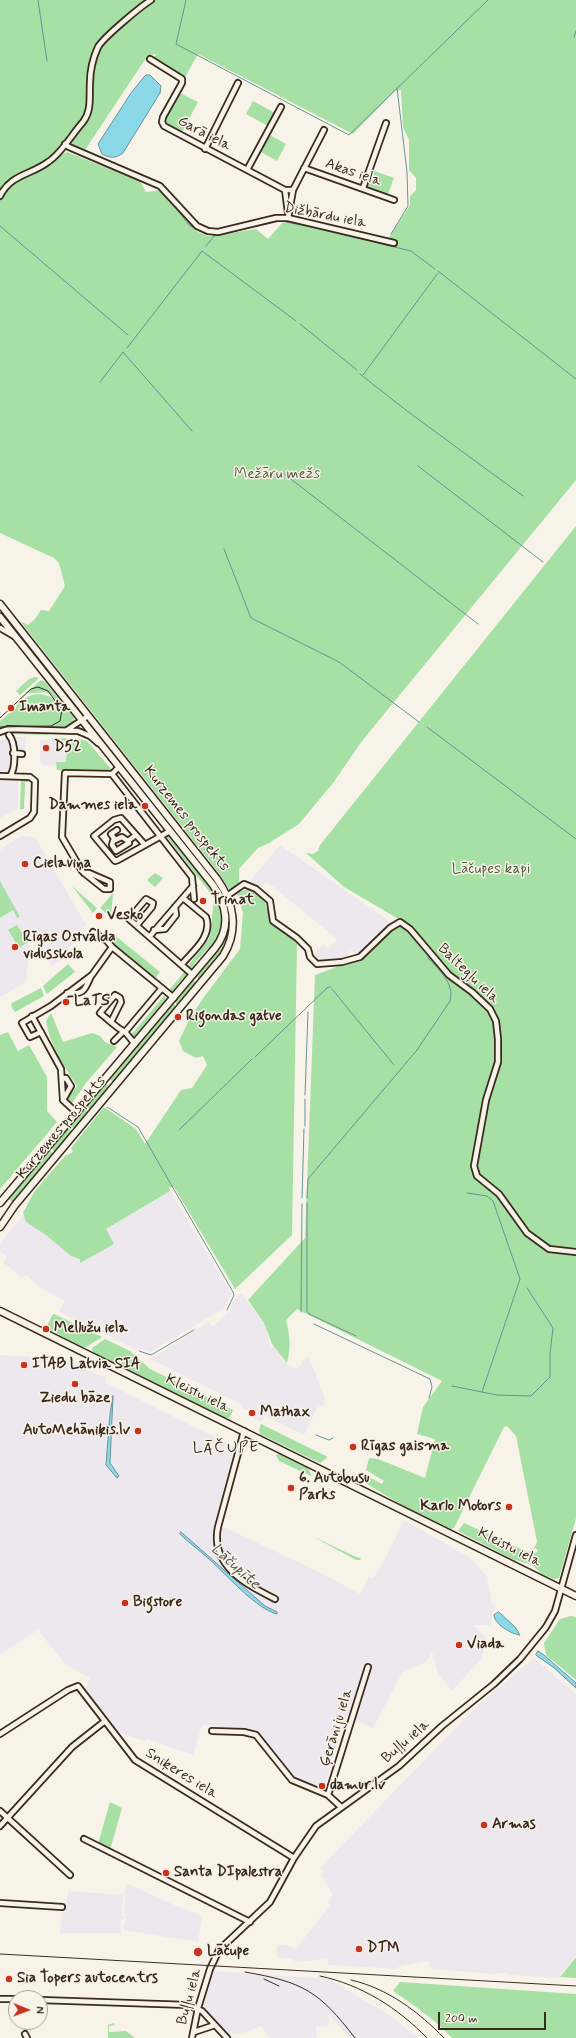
<!DOCTYPE html>
<meta charset="utf-8">
<style>
body{margin:0}
#map{position:relative;width:576px;height:2038px;overflow:hidden;background:#f7f3e8;font-family:Mynerve,sans-serif}
canvas{display:block}
.north{position:absolute;left:8px;top:1990px;width:40px;height:40px;box-sizing:border-box;background:#f7f3e8;border:1px solid #aca397;border-radius:50%;rotate:91deg;font-size:11px;font-weight:700;line-height:16px;text-align:center;color:#3b2a1e}
.north::after{content:'';display:block;margin:auto;width:14px;height:18px;background:#c8321e;clip-path:polygon(50% 0,100% 100%,50% 72%,0 100%)}
.scale{position:absolute;left:438px;top:2012px;width:108px;height:18px;box-sizing:border-box;border:2px solid #3b2a1e;border-top:0;padding-left:5px;font-size:12px;line-height:14px;white-space:nowrap;color:#3b2a1e;-webkit-text-stroke:3px #f7f3e8;paint-order:stroke}
</style>
<div id="map">
<canvas width="576" height="2038"></canvas>
<div class="north">N</div>
<div class="scale">200 m</div>
</div>
<script>
const ctx = document.querySelector('canvas').getContext('2d');
ctx.lineJoin = 'round';
function paint(path, color) { ctx.fillStyle = color; ctx.fill(path, 'evenodd'); }
function trace(path, color, width, dash) { ctx.strokeStyle = color; ctx.lineWidth = width; ctx.lineCap = dash ? 'butt' : 'round'; ctx.setLineDash(dash || []); ctx.stroke(path); }
function write(font, color, halo, rows, align = 'center') {
  ctx.font = font + ' Mynerve,sans-serif'; ctx.lineWidth = 3; ctx.setLineDash([]); ctx.textBaseline = 'middle'; ctx.strokeStyle = halo; ctx.fillStyle = color; for (const [text, x, y, turn = 0] of rows) {
    ctx.save(); ctx.translate(x, y); ctx.rotate((+turn || 0) * Math.PI / 180); ctx.textAlign = isNaN(turn) ? turn : align; if (halo) ctx.strokeText(text, 0, 0); ctx.fillText(text, 0, 0); ctx.restore();
  }
}
paint(new Path2D(`
 M8,737H26L25,756H19L18,808L0,818V741Z
 M40,740H67L66,762H56V766L42,765L40,761Z
 M21,836L35,837L86,925L60,961L51,966L31,932L26,982L0,997V850Z
 M280,845L392,923L358,956L351,950L343,961L320,962L313,956L323,944L329,949L337,939L271,885L266,882L260,888L250,881Z
 M170,1191L232,1294L224,1308L151,1352L136,1349L59,1312L65,1301L39,1287L26,1275L22,1278L3,1262L7,1257L0,1251V1243L27,1211L78,1254L81,1263L106,1229Z
 M241,1293L264,1323L271,1347L274,1346L290,1368L293,1367L296,1369L301,1365L303,1360L309,1357L325,1399L324,1400V1404L317,1408L304,1435L265,1416L262,1422L248,1415L251,1409L249,1408L246,1410L242,1408L243,1405L235,1401L150,1359L209,1322L210,1325L214,1326L230,1311L232,1303Z
 M0,1355L69,1359L82,1365L81,1369L85,1367L89,1369L88,1371L106,1377V1383L235,1447L214,1526L226,1528L317,1571L360,1594L369,1577L373,1579L383,1563L404,1520L469,1557L487,1576L492,1604L496,1606L492,1614L491,1625H474L486,1638L482,1658L452,1691L438,1673L432,1652L426,1662L402,1673L373,1728L346,1717L323,1789L298,1780L256,1730L202,1725L193,1755L153,1741L146,1739L145,1741L120,1733L85,1689L90,1678L65,1664L38,1630L0,1654Z
 M534,1658L576,1694V1955L558,1978L508,1975L506,1972L494,1974L431,1969L428,1961L399,1966V1969L329,1965L327,1959L295,1962L294,1959L277,1957V1945H286L296,1949L330,1905L328,1902L333,1895L321,1875L323,1872L320,1868L479,1704Z
 M126,1883L167,1902L202,1916L198,1942L123,1930L126,1917L124,1913Z
 M69,1891L123,1895L122,1916L124,1917V1919H121V1933H60L62,1911Z
 M214,1971L329,1979L392,2017L418,2038H350L328,2013L329,2026L316,2027L317,2038H269L262,2026L239,2034L226,2033L203,2007Z`), '#ede8ed');
paint(new Path2D(`
 M0,0H576V480L362,741L333,783L299,824L269,843L258,848L239,869V885L231,892L218,872L20,621L28,625L35,619L41,610L49,611L65,586L59,563L54,558L0,533ZM157,54L151,59L185,77L198,54L353,134L395,91L401,90L403,127L409,140V170L416,178V190L410,196V205L384,245L294,223H282L268,239L256,229L219,235L207,236L196,231L161,190L146,192L140,181L67,152L63,154L57,148L65,139L70,145L85,150L148,55Z
 M178,92L198,102L182,132L167,124L165,120Z
 M253,101L275,113L268,126L246,114Z
 M270,135L286,144L277,161L261,152Z
 M372,170L394,178L388,194L368,188L367,184Z
 M576,526V1518L559,1578L554,1579L542,1574L532,1565L512,1559L458,1531L464,1523L528,1552L530,1551L536,1553L538,1550L534,1548L537,1542L516,1436L507,1426L504,1427L454,1528L451,1529L404,1506L365,1483L369,1477L382,1484L384,1481L366,1470L369,1458L378,1459L425,1478L435,1439L417,1434L423,1407L442,1381L297,1309L286,1320C290,1336 291,1347 287,1363L272,1344L264,1323L248,1300L305,1238L315,975L361,958L402,921L344,887L306,853L313,854L318,851L320,845Z
 M35,677L39,678L20,695L16,691L29,679Z
 M41,680L45,682L74,717L73,724L65,729L0,730V721C22,705 25,685 55,699C47,687 36,695 26,693Z
 M10,731L45,732L49,735L11,734Z
 M52,738L79,739L87,741L112,770H57L56,762H66L67,741L54,740V743Z
 M21,779H31V782H25L24,809H20Z
 M175,830C201,864 246,903 225,949C220,960 208,970 200,980L196,975L216,951L227,908L173,831Z
 M171,835C188,857 231,899 223,929C221,935 216,942 213,948L207,949L194,964L197,967L192,971L188,966L210,937L214,898L166,836Z
 M155,873L163,878L155,887L147,880Z
 M0,881L20,917L17,918L13,910L0,918Z
 M72,886L97,908L93,913Z
 M247,889C272,893 263,914 274,924C281,930 294,934 297,944L292,1235L235,1289L174,1187H169L170,1191L106,1229L114,1244L80,1263V1259L71,1256L46,1235L26,1222L23,1213L34,1192L65,1156L73,1152L71,1148L104,1107L136,1129L145,1144L181,1090L192,1088L207,1065L203,1056L196,1058L183,1051L179,1041L190,1018L204,997L240,949L243,913L237,893Z
 M113,893L111,918L100,908Z
 M17,925L28,942L19,948L8,930Z
 M113,934L160,972L155,978L112,943Z
 M68,964L75,972L47,994L43,986Z
 M186,970L189,973L188,978H183L174,990L176,992L172,994L168,991Z
 M193,979L196,983L179,1006L174,1001Z
 M41,988L44,996L15,1012L11,1006L12,1003Z
 M164,996L168,999L146,1023L147,1025L134,1040L130,1036Z
 M172,1003L178,1008L116,1081L112,1082L110,1079L111,1076Z
 M51,1013L63,1042L92,1033L100,1036L105,1042L117,1047L86,1083L72,1103L67,1098L77,1086C65,1068 49,1043 46,1021Z
 M8,1032L18,1051L29,1045L47,1077V1111L57,1122L0,1189V1035Z
 M104,1084H107L110,1088L56,1153L51,1148Z
 M49,1149L54,1155L14,1203L7,1198Z
 M53,1314H54L102,1337L86,1347H82L46,1328Z
 M105,1339L130,1351L150,1369L233,1410L229,1418L224,1419L93,1354L92,1348Z
 M261,1424L328,1457L320,1463L260,1434L259,1430Z
 M278,1454C288,1454 312,1465 311,1476L279,1461L276,1455Z
 M312,1536L356,1557L361,1558L360,1560H356Z
 M571,1616L576,1617V1680L546,1655L544,1643L560,1619Z
 M110,1802L122,1808L110,1850L98,1844Z
 M576,1957V1978L560,1977Z
 M400,1982L576,1994V2038H452C434,2019 414,2005 393,1991Z
 M114,2023L115,2025L109,2026V2032L126,2031L135,2038H108V2025Z`), '#a6e0a5');
const water = new Path2D(`
 M146,75H150L161,86L160,93L123,153C115,159 110,158 102,154L98,144L131,93Z
 M113,1396L110,1463L119,1476L117,1478L106,1465L110,1414Z
 M181,1532L265,1606L277,1612V1614C256,1609 225,1573 208,1558C199,1550 189,1543 180,1534Z
 M499,1612L515,1627L520,1635C511,1634 494,1624 494,1615Z
 M538,1651L544,1655L576,1683V1688L553,1667L537,1656L536,1655Z`);
paint(water, '#8ad8e8');
trace(water, '#6a9297', 1);
trace(new Path2D(`
 M38,0L47,61
 M186,0L176,44L349,135L488,0
 M574,37L576,31
 M170,200L189,225L205,234
 M0,226L128,335
 M312,227L411,251L435,269
 M391,234L408,206L407,172L397,88
 M206,246L214,236L280,221L307,226
 M438,271L576,379
 M300,324L357,370
 M127,348L202,251L296,321
 M360,374L407,411L523,496
 M363,375L438,273
 M100,382L123,352L192,431
 M418,466L543,562
 M283,473L478,624
 M224,549L251,618L339,662L419,722
 M427,727L576,839
 M332,989L394,1065
 M255,1057L328,987H330
 M305,1095L308,1012
 M107,1107L138,1127L233,1292L234,1295L227,1310
 M305,1126V1099
 M179,1130L252,1059
 M467,1193L487,1196L493,1201L520,1279L482,1392
 M302,1198L304,1129
 M307,1198L308,1179L417,1050L450,1001C455,983 438,969 427,957
 M307,1203V1311L309,1314L356,1336
 M301,1312L302,1204
 M314,1324L430,1379L432,1387L429,1398
 M139,1351L151,1355L194,1330
 M452,1386L497,1395L531,1396L550,1377V1354L553,1328L527,1288
 M316,1435L329,1440L333,1438`), '#6a9297', 1);
const minor = new Path2D(`
 M150,59L182,79V83L163,117L162,122L164,126L285,190H293
 M65,144L69,147L160,186L197,226L208,231L218,232L276,218H288L394,243
 M205,149L238,83
 M304,168L394,200
 M247,170L281,107
 M363,188L386,123
 M285,190L288,213
 M0,196C11,174 31,175 48,162C62,153 72,134 83,122C92,110 89,98 90,83C90,72 93,58 98,47C104,37 140,7 151,0
 M288,218L293,190L324,130
 M0,628L14,636
 M67,730L88,716
 M0,732L8,729L78,731L90,736L98,743
 M9,735C16,743 16,768 10,776
 M13,753L22,754
 M112,774L192,877L194,899
 M0,776L30,777L35,781L34,812L30,818L0,836
 M115,840L111,834L117,830
 M128,841L122,837L113,841L112,845L116,851L129,843L128,841L136,835
 M145,845L121,818L114,820L94,836L115,861L118,860L170,831
 M84,873H89L110,882V889H104L84,873L82,871L62,837L65,773L112,774L119,767
 M227,896L244,884L256,889L270,901L273,921L297,938L308,949L310,957L317,964L342,962L360,957L390,928L400,922L410,929L449,975L472,992L490,1009L496,1021L498,1039V1062L486,1100L474,1166L477,1176L499,1194L527,1233L549,1249L576,1252
 M137,925L152,907L153,903L146,899L129,919L193,975
 M154,930L165,929L176,915L175,907
 M93,932L107,941L112,947L174,998
 M150,936L193,886
 M182,964C193,951 213,936 206,917L183,898
 M67,993C85,995 85,989 91,976
 M32,1016L61,1069L63,1100L77,1113
 M111,1022L121,1002L120,998L115,995L100,1013C108,1019 116,1028 125,1032L135,1044
 M41,1032L30,1037L22,1023L51,1006L92,975L112,947
 M125,1032L162,988
 M114,1041L123,1032
 M62,1079L66,1078L71,1086L63,1100
 M244,1431L218,1527C210,1566 246,1584 275,1599
 M212,1731L244,1732L256,1735L292,1780L328,1795L341,1807
 M0,1734L68,1690L78,1686L135,1760L294,1858
 M328,1795L368,1667
 M0,1811L70,1875
 M0,1826L72,1747L105,1721
 M84,1839L250,1922
 M0,1903L62,1907
 M0,1999H16
 M40,2000L188,2005L202,2011L227,2038
 M194,2032L215,2025
 M25,2034L27,2038
 M192,2038L198,2008L210,1969L219,1950L270,1902L294,1858L316,1826L399,1766L442,1726L494,1684L520,1659L546,1627L555,1611L576,1535`);
const major = new Path2D(`
 M0,604L217,879C234,903 239,930 223,956L15,1205L0,1227
 M0,617L213,885C227,905 231,928 215,948L0,1203
 M0,1311L576,1596`);
trace(minor, '#3b2a1e', 8);
trace(major, '#3b2a1e', 9);
trace(minor, '#f7f3e8', 4.5);
trace(major, '#f7f3e8', 6);
trace(new Path2D(`
 M0,718L31,689L38,687L48,691L62,710L60,721L51,726L0,727`), '#3b2a1e', 1);
trace(new Path2D(`
 M0,1954L576,1986
 M245,1972C303,1982 319,1991 355,2038
 M320,1976C362,1985 398,2008 427,2038
 M264,1979L279,1986
 M351,1980C387,1988 419,2012 444,2038`), '#3b2a1e', 1);
for (const [x, y, r, color] of [
 [11,708,4,"#c8321e"],
 [46,748,4,"#c8321e"],
 [145,806,4,"#c8321e"],
 [25,864,4,"#c8321e"],
 [203,901,4,"#c8321e"],
 [99,916,4,"#c8321e"],
 [15,947,4,"#c8321e"],
 [66,1002,4,"#c8321e"],
 [178,1017,4,"#c8321e"],
 [46,1329,4,"#c8321e"],
 [24,1365,4,"#c8321e"],
 [75,1384,4,"#c8321e"],
 [252,1413,4,"#c8321e"],
 [138,1431,4,"#c8321e"],
 [353,1447,4,"#c8321e"],
 [291,1488,4,"#c8321e"],
 [509,1507,4,"#c8321e"],
 [125,1603,4,"#c8321e"],
 [459,1645,4,"#c8321e"],
 [322,1786,4,"#c8321e"],
 [484,1825,4,"#c8321e"],
 [166,1873,4,"#c8321e"],
 [359,1949,4,"#c8321e"],
 [198,1952,5,"#c8321e"],
 [9,1979,4,"#c8321e"]
]) { const dot = new Path2D(); dot.arc(x, y, r, 0, 2 * Math.PI); ctx.fillStyle = color; ctx.fill(dot); trace(dot, '#f7f3e8', 1.5); }
write('15px', '#3b2a1e', '#f7f3e8', [
 ["Garā iela",204,134,28],
 ["Akas iela",353,173,19],
 ["Dižbārdu iela",325,216,11],
 ["Kurzemes prospekts",186,819,52],
 ["Baltegļu iela",468,974,44],
 ["Kurzemes prospekts",62,1128,-50],
 ["Kleistu iela",197,1394,26],
 ["Kleistu iela",509,1548,27],
 ["Ģerāniju iela",337,1728,-73],
 ["Buļļu iela",406,1742,-41],
 ["Sniķeres iela",181,1774,32],
 ["Buļļu iela",190,1997,-75]
]);
write('15px', '#565840', '#f7f3e8', [
 ["Mežāru mežs",277,475],
 ["Lāčupes kapi",491,870]
]);
write('bold 15px', '#3b2a1e', '#f7f3e8', [
 ["Imanta",19,708],
 ["D52",54,748],
 ["Dammes iela",137,806,"right"],
 ["Cielaviņa",33,864],
 ["Trinat",211,901],
 ["Vesko",107,916],
 ["Rīgas Ostvalda",23,938],
 ["vidusskola",23,955],
 ["LaTS",74,1002],
 ["Rigondas gatve",186,1017],
 ["Mellužu iela",54,1329],
 ["ITAB Latvia SIA",32,1365],
 ["Ziedu bāze",75,1399,"center"],
 ["Mathax",260,1413],
 ["AutoMehāniķis.lv",130,1431,"right"],
 ["Rīgas gaisma",361,1447],
 ["6. Autobusu",299,1479],
 ["Parks",299,1496],
 ["Karlo Motors",501,1507,"right"],
 ["Bigstore",133,1603],
 ["Viada",467,1645],
 ["damur.lv",330,1786],
 ["Armas",492,1825],
 ["Santa DIpalestra",174,1873],
 ["DTM",367,1949],
 ["Lāčupe",207,1952],
 ["Sia Topers autocentrs",17,1979]
], 'left');
ctx.letterSpacing = '1px';
write('16px', '#3b2a1e', '#f7f3e8', [
 ["LĀČUPE",226,1449]
]);
ctx.letterSpacing = '0px';
write('italic 16px', '#4f5650', '#f7f3e8', [
 ["Lāčupīte",235,1567,42]
]);
</script>
